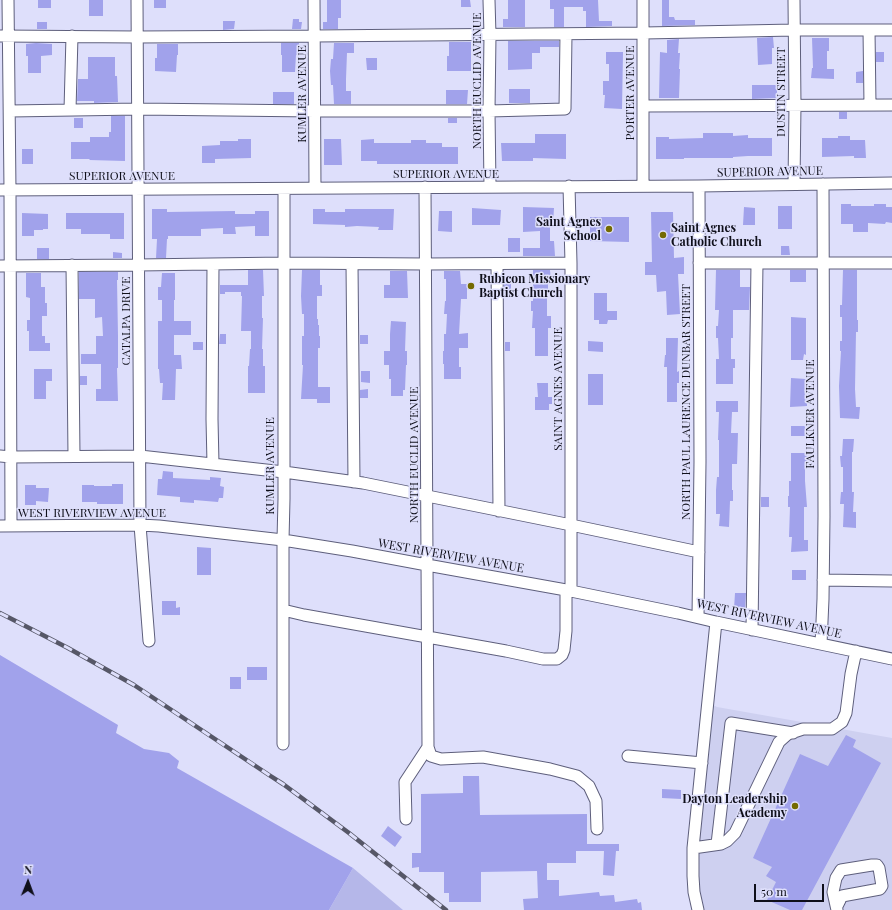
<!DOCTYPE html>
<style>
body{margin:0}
#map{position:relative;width:892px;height:910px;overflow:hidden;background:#dedffb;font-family:"Playfair Display",serif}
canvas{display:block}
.north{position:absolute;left:8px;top:862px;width:40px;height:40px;-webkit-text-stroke:3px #dedffb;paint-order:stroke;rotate:1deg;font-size:11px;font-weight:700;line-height:16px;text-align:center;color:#0f0f1a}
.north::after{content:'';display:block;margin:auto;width:14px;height:18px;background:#0f0f1a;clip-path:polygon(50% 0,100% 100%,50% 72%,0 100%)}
.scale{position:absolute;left:754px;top:884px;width:70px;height:18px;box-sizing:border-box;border:2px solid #0f0f1a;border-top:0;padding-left:5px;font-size:12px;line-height:14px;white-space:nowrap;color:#0f0f1a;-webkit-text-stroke:3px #dedffb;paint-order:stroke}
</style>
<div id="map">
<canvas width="892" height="910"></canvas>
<div class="north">N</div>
<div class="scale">50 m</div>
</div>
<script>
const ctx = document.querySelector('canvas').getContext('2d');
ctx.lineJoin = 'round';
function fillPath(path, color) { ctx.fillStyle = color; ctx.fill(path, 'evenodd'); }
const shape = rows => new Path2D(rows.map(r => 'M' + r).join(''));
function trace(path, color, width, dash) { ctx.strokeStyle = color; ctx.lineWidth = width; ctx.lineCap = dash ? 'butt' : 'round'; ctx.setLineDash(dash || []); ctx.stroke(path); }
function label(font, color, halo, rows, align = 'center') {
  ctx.font = font + ' "Playfair Display",serif'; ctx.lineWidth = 3; ctx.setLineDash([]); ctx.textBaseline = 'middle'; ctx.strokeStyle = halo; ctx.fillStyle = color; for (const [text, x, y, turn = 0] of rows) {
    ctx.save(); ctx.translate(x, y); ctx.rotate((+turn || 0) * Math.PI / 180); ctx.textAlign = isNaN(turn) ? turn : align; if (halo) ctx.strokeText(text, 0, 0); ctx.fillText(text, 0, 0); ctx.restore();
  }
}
fillPath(shape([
 [708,702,717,707,892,738,892,910,698,910,694,892]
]), '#ced0f0');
fillPath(shape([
 [353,868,403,910,329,910]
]), '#b5b7e9');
fillPath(shape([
 [38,0,51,0,51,8,38,8],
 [89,0,103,0,103,16,89,16],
 [154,0,166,0,166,8,154,8],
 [327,0,341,0,341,18,338,18,338,29,323,29,323,22,327,22],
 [461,0,470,0,471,7,461,7],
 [508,0,525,0,525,27,503,27,503,19,508,19],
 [550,0,598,0,599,21,612,21,612,26,586,27,586,11,583,11,583,7,564,7,564,27,554,27,554,9,550,9],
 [662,0,669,0,669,17,674,17,675,20,695,20,695,25,662,26],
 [293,19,299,19,299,22,302,22,301,29,292,29],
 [223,21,235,21,234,29,223,30],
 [37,22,47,22,47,29,37,29],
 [773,37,774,48,772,48,772,64,758,65,757,38],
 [812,38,829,38,829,51,827,51,827,69,834,69,834,79,811,78,812,68,813,68],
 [679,39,678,53,680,53,679,69,680,69,679,98,659,98,660,52,667,53,667,40],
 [508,41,559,41,559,47,540,47,540,53,532,53,532,69,508,70],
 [449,42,471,42,471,71,447,71,447,56,449,56],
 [36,43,52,44,52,55,41,56,41,73,28,73,28,56,26,56,26,44],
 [281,43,299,43,299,55,296,55,295,72,282,72,282,55,281,55],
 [334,43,354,43,354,53,347,53,346,79,346,91,351,91,351,104,334,104,333,85,331,85,330,71,331,59,333,59],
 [157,44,178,44,178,55,177,55,176,72,155,71,155,58,157,58],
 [606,52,623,52,622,109,604,108,605,95,603,95,603,81,609,81,609,64,606,64],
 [876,52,884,52,884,62,876,62],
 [88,57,115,57,115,76,117,76,118,102,94,103,94,101,77,101,78,79,88,79],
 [366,58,377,58,377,70,367,70],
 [863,71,863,83,856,83,856,72],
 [752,85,777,85,777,98,752,99],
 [509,89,530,89,530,103,509,103],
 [446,90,468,90,467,104,446,104],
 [273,92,294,92,294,104,273,104],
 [839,112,847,112,847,119,839,119],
 [111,116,125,116,125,161,89,160,90,159,71,159,71,142,90,142,90,137,109,137,109,132,111,132],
 [74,118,83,118,83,128,74,128],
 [448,118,457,118,457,123,448,123],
 [703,133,733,133,733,136,748,135,748,138,772,138,772,156,748,156,733,157,733,158,684,158,684,159,656,159,656,137,669,137,669,139,703,138],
 [535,134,566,134,566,159,533,158,533,161,502,161,501,143,535,143],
 [838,136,850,136,850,140,865,140,866,158,854,158,854,156,822,157,822,138,838,138],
 [238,139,251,139,251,158,215,159,215,163,202,163,202,146,220,145,220,141,238,141],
 [324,139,341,139,342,165,324,165],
 [374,139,374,143,411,143,411,140,426,140,426,143,442,143,442,147,458,147,458,164,377,164,377,161,361,161,361,140],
 [22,149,33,149,33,164,22,164],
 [841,204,851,204,851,206,874,206,874,204,886,204,886,207,892,207,892,223,886,222,885,224,868,223,868,232,853,232,853,224,841,224],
 [778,206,792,206,792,229,778,229],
 [523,207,554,208,553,223,550,223,550,241,554,241,555,256,523,256,523,248,540,248,540,231,523,232],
 [744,207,755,208,755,225,743,225],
 [472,208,501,210,500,225,472,225],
 [152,209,167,209,167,212,235,211,235,214,255,214,255,211,269,211,269,236,255,236,255,226,235,227,236,234,223,234,223,228,201,229,201,236,168,236,168,239,167,239,166,258,156,258,157,239,152,239],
 [313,209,325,209,325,212,345,212,345,209,394,209,393,230,378,230,379,227,357,226,345,227,345,225,313,224],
 [439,211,452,211,452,232,438,231],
 [651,212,673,212,674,258,684,257,684,274,678,274,680,314,667,315,666,291,657,292,656,275,645,275,645,262,652,262],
 [22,213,48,214,48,229,43,229,43,230,34,230,34,236,22,236],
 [66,213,124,213,124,239,110,239,110,234,81,234,81,229,66,229],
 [590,217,629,217,629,242,590,241],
 [508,238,520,238,520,252,508,252],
 [781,246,789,246,790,255,781,255],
 [37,248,49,248,49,259,37,259],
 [113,252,122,253,122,258,113,258],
 [248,270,263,270,264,296,262,296,262,318,263,318,262,349,263,349,263,366,265,366,265,393,248,393,248,366,249,366,250,349,251,349,251,331,241,331,242,296,241,296,241,292,225,292,225,294,220,294,220,285,248,285],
 [302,270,320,270,320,285,322,285,322,296,317,296,317,319,318,319,318,325,319,325,319,336,320,336,320,348,318,348,318,387,330,387,330,403,317,403,317,399,301,399,303,365,302,365,302,336,304,336,304,314,302,314,301,296],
 [533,270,550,270,551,282,548,282,548,297,547,297,547,316,551,316,551,328,548,328,548,356,535,356,535,328,532,328,533,311,531,311,531,301,533,301],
 [716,270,740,270,740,287,750,287,749,310,733,310,733,338,731,338,731,359,735,359,735,368,733,368,733,384,716,384,716,359,719,359,718,338,716,338,716,326,718,326,719,310,715,310],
 [790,270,806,270,806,282,790,282],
 [843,270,857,270,857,320,858,320,858,332,856,332,855,389,856,407,860,407,859,419,840,418,839,386,841,351,840,351,840,341,842,341,842,317,840,317,840,305,842,305],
 [390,271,407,271,408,298,384,298,384,285,390,285],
 [444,271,460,271,461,284,467,284,467,299,461,299,459,334,468,333,468,348,459,348,459,367,461,367,461,379,444,379,444,364,443,364,443,351,444,351,444,334,446,334,447,314,444,314,445,301,446,301,446,279,444,279],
 [79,272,118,272,118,280,117,280,118,336,118,368,117,368,118,401,96,401,96,389,101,389,101,364,81,364,81,354,96,354,96,336,103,336,102,317,95,318,95,299,79,299],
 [26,273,41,273,41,287,45,287,45,303,47,303,47,316,42,316,42,336,45,336,45,343,50,343,50,351,29,351,29,331,27,331,27,320,30,320,30,298,26,297],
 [162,273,175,273,175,300,174,300,174,321,191,321,191,335,174,335,174,355,181,355,182,369,176,369,175,400,162,400,163,383,160,383,159,369,158,369,158,321,162,321,162,300,158,300,158,287,161,287],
 [504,284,511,284,511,294,504,294],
 [594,293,607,293,607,311,617,311,617,320,608,320,607,324,599,324,599,320,594,320],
 [791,317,806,318,806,355,804,354,803,360,791,360],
 [391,321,406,322,405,351,407,351,407,365,406,365,405,390,403,390,403,396,391,396,391,379,389,379,389,365,384,365,384,351,390,351,390,334],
 [220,334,226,334,226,344,219,344],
 [360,335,368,335,368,344,360,344],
 [666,338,678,338,677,372,679,371,679,383,677,383,677,402,667,402,667,367,664,367,665,355,666,355],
 [588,341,603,342,603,352,588,351],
 [193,342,203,342,203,350,193,350],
 [505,342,510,342,510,351,505,351],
 [34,369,52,369,52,381,46,381,46,399,34,399],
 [361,371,370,371,370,383,361,382],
 [588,374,603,374,603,405,588,405],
 [80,376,87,376,87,385,80,385],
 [791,378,806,379,805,395,807,395,807,406,790,407],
 [537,383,548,383,548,397,552,397,552,404,549,404,549,410,535,410,535,397,538,397],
 [368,389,368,398,360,398,360,390],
 [716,401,738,401,738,412,732,412,731,433,738,433,737,464,732,464,732,490,733,490,733,501,730,501,729,527,719,526,720,514,716,514,716,490,717,477,719,477,719,440,718,440,719,412,716,412],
 [791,426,805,426,805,436,791,436],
 [843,439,854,439,853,452,852,452,852,492,854,492,853,512,856,512,856,528,843,527,844,504,840,504,841,492,843,492,843,467,841,467,840,456,842,456],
 [791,453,807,453,807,463,805,463,805,481,807,507,804,507,804,540,808,540,808,551,791,552,792,537,789,537,790,507,788,507,788,496,789,496,789,481,791,481],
 [163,471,173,472,173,478,210,480,210,477,221,478,220,486,224,487,223,498,219,498,218,502,194,500,194,503,180,502,180,497,157,495,158,479,162,479],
 [112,484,123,484,123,504,97,504,97,502,82,502,82,485,94,485,94,486,112,486],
 [25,485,36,485,36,488,49,488,48,502,36,501,36,505,25,505],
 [761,497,769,497,769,507,761,507],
 [197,547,211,548,211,575,197,575],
 [792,570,806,570,806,580,792,580],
 [735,593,746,593,745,609,734,609],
 [162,601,176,601,176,608,180,607,180,615,162,615],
 [0,655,118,725,116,733,144,749,169,753,179,761,177,768,353,868,329,910,0,910],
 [247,667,267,667,267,680,247,680],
 [230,677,241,677,241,689,230,689],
 [846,735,856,740,853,747,881,763,802,910,790,910,767,900,776,882,766,876,772,867,753,858,800,754,828,766],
 [463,776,479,776,480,815,587,814,587,844,619,844,619,851,616,851,614,876,603,875,604,851,576,851,576,863,547,863,547,880,559,880,559,896,599,892,600,896,614,895,615,902,637,899,638,903,641,902,642,910,524,910,523,899,538,898,537,871,481,872,481,902,449,902,449,893,444,893,444,872,419,872,419,867,412,868,412,853,421,853,421,794,463,793],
 [662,789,681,790,681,799,662,798],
 [388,826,402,837,395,847,381,836]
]), '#a1a2eb');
const minor = shape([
 [8,0,10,190,11,526],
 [137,0,140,525,149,641],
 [314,0,315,188],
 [489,0,490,35,489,111,490,187],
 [643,0,643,186],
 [869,30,870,105],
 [0,36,137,37,315,36,644,33,794,30,892,30],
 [643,106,892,105],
 [70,110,72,36],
 [10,111,138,109,315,111,489,111,565,109,566,34],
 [794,184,795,105,794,0],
 [569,186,571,263,571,591],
 [425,187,428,747,431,756,441,759,483,757,550,769,577,776,589,786,596,801,597,829],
 [0,190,699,186,892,183],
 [699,263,892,263],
 [213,264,212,419,213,464],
 [352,264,354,482],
 [497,264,499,511],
 [72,265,74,456],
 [0,266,138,265,284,263,426,264,571,263],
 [0,456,11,457,140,456,284,472,363,483,571,525,699,552],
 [0,526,140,525,159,526,283,540,352,551,427,565,566,590,678,613,716,622,892,659],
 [823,580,892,581],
 [283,610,304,615,506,651,543,659,557,659,562,655,564,650,566,631,566,590],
 [698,617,700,462,699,186],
 [752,630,757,263],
 [821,644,823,599,824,516,823,184],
 [283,744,283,540,284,499,284,189],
 [628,756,702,763],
 [406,819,405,782,428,747],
 [717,844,731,723,793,733],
 [693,848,721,844,727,841,735,833,779,742,788,734,803,729,832,729,842,722,846,713,851,674,856,651],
 [837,906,842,896,880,889,882,886,879,868,877,865,872,865,841,870,836,878,833,892,837,910],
 [698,910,694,892,693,876,693,848,716,622]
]);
trace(minor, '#5e5f7c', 13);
trace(minor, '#fff', 11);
const rail = shape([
 [0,613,68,648,134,685,269,775,283,784,349,833,446,910]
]);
trace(rail, '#565767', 4.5);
trace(rail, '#dedffb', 3, [9]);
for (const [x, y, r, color] of [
 [609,229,4,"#746a01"],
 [663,235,4,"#746a01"],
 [471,286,4,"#746a01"],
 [795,806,4,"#746a01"]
]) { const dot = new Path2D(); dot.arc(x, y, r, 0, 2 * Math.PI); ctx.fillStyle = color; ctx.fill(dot); trace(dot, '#dedffb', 1.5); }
label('12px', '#0f0f1a', '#dedffb', [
 ["NORTH EUCLID AVENUE",477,81,-90],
 ["DUSTIN STREET",781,92,-90],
 ["PORTER AVENUE",630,93,-90],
 ["KUMLER AVENUE",302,94,-90],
 ["SUPERIOR AVENUE",770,172,-1],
 ["SUPERIOR AVENUE",446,174],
 ["SUPERIOR AVENUE",122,176],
 ["CATALPA DRIVE",126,321,-90],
 ["SAINT AGNES AVENUE",558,389,-90],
 ["NORTH PAUL LAURENCE DUNBAR STREET",686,402,-90],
 ["FAULKNER AVENUE",810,414,-90],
 ["NORTH EUCLID AVENUE",414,455,-90],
 ["KUMLER AVENUE",270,466,-90],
 ["WEST RIVERVIEW AVENUE",92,513],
 ["WEST RIVERVIEW AVENUE",451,556,10],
 ["WEST RIVERVIEW AVENUE",769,619,12]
]);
label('bold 12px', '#0f0f1a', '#dedffb', [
 ["Saint Agnes",601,222],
 ["School",601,236],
 ["Saint Agnes",671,228,"left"],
 ["Catholic Church",671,242,"left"],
 ["Rubicon Missionary",479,279,"left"],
 ["Baptist Church",479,293,"left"],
 ["Dayton Leadership",787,799],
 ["Academy",787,813]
], 'right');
</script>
